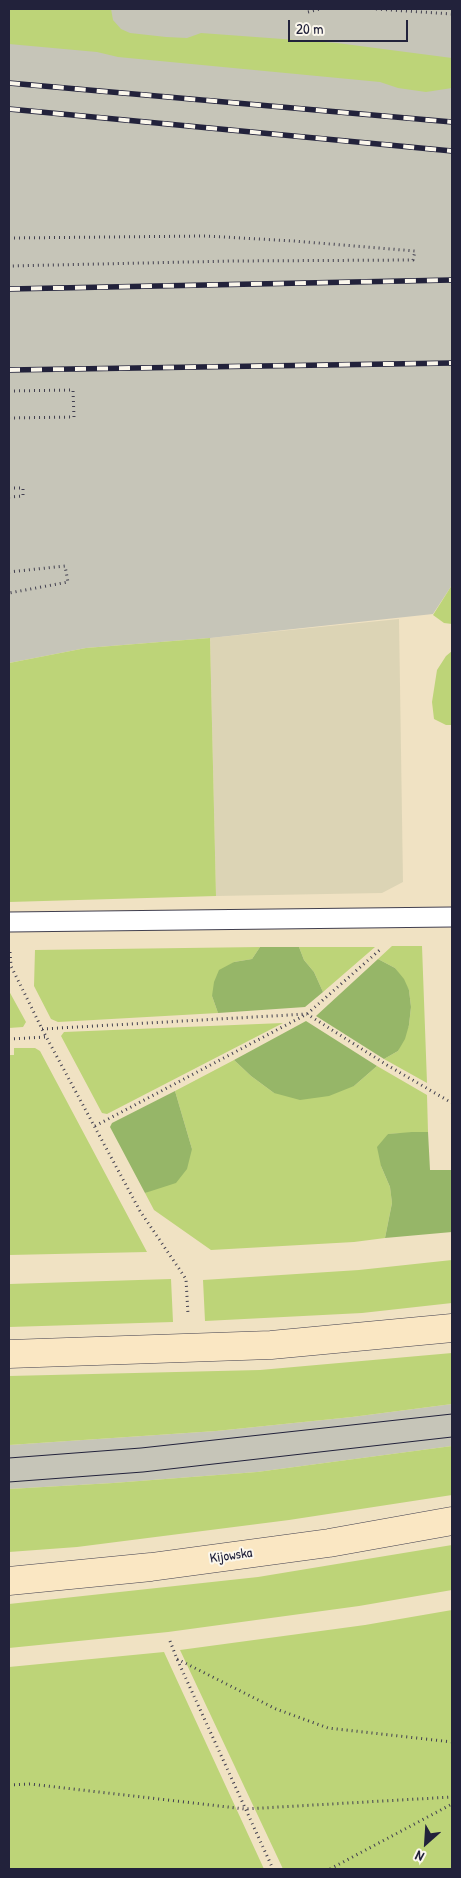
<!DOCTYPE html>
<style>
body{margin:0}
#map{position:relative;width:461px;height:1878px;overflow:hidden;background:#f0e2c3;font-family:"Patrick Hand",sans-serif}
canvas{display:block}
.frame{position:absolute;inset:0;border:10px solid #22223b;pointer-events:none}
.north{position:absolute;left:401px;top:1818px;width:50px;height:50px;-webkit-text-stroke:4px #fbf7ec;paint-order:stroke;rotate:206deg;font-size:14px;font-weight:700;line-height:20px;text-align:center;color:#22223b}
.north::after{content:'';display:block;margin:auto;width:18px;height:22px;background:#22223b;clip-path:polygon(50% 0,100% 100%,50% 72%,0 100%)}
.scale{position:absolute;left:288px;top:20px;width:120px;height:22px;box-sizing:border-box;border:2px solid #22223b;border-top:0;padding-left:6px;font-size:15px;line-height:18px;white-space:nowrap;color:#22223b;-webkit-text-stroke:4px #fbf7ec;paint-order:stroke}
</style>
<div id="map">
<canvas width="461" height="1878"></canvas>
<div class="frame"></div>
<div class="north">N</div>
<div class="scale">20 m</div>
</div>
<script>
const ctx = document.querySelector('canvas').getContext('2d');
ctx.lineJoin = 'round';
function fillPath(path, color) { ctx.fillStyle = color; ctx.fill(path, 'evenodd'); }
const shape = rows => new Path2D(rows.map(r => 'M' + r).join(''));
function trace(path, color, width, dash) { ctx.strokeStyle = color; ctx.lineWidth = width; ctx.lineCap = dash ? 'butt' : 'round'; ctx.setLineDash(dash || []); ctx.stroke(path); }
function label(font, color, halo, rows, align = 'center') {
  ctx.font = font + ' "Patrick Hand",sans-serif'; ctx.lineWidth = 4; ctx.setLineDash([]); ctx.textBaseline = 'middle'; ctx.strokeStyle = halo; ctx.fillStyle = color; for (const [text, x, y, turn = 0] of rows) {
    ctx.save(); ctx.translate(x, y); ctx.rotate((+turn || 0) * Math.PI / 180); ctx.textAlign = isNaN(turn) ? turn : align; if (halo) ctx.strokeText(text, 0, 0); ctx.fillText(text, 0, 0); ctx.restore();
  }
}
fillPath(shape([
 [399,619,403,882,382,893,216,896,210,638]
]), '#dcd4b5');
fillPath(shape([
 [9,9,452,9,452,585,433,614,210,638,86,648,9,663],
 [452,1404,452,1446,257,1472,113,1483,9,1489,9,1445,216,1431,352,1417]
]), '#c6c5b8');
fillPath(shape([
 [9,9,111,9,113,20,121,29,130,33,166,37,187,38,201,33,337,43,452,58,452,88,426,92,398,88,380,82,118,57,97,52,9,44],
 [452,585,452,624,444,623,433,615],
 [210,638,216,896,9,902,9,663,86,648],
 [452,651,452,725,446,725,434,719,432,702,437,670,446,656],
 [392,946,422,946,427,1083,384,1059,398,1051,409,1025,411,1007,409,990,395,968,378,959],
 [260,947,252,959,234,962,212,996,218,1013,58,1022,51,1019,34,986,35,950],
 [299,947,375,947,323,992,314,972,304,960],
 [9,991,26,1022,23,1027,9,1028],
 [283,1023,107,1114,102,1113,61,1036,64,1032],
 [14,1048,35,1048,40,1051,147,1252,9,1255,9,1055,14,1055],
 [234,1060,251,1076,274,1093,354,1086,377,1066,427,1095,428,1132,388,1134,381,1166,390,1187,392,1203,385,1238,354,1242,211,1250,154,1210,145,1193,156,1188,192,1149,175,1091],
 [452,1260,452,1303,362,1313,205,1321,203,1280,359,1270],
 [171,1279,173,1322,9,1327,9,1284],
 [452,1353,452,1404,352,1417,216,1431,9,1445,9,1376,260,1370],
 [452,1446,452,1495,289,1520,77,1547,9,1552,9,1489,113,1483,257,1472],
 [452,1545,452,1590,359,1606,168,1632,9,1648,9,1604,258,1577],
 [452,1610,452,1869,283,1869,180,1650,365,1625],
 [164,1652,264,1869,9,1869,9,1667]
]), '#bdd478');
fillPath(shape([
 [260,947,299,947,304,960,314,972,323,992,305,1007,218,1013,212,996,214,982,219,970,234,962,252,959],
 [378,959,395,968,404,979,409,990,411,1007,409,1025,405,1039,398,1051,384,1059,316,1016],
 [306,1021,377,1066,354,1086,329,1096,300,1100,274,1093,251,1076,234,1060],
 [175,1091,192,1149,187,1169,176,1183,145,1193,110,1127,112,1123],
 [412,1132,428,1132,430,1170,452,1170,452,1232,385,1238,392,1203,390,1187,381,1166,377,1147,388,1134]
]), '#96b668');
const lane = shape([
 [9,922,452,917]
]);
const secondary = shape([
 [9,1354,271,1345,452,1328],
 [9,1581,151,1567,329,1543,452,1521]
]);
trace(lane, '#413f4f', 21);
trace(secondary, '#413f4f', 29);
trace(shape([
 [376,9,452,14],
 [308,12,320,9],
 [9,238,206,236,294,241,415,251,413,260,233,261,9,266],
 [9,391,73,390,74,417,9,418],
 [9,488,23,488,23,496,9,497],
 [9,572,65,566,68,582,9,593],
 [10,952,11,966,42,1029,140,1211,186,1279,188,1314],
 [42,1029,307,1014,387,1065,452,1103],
 [9,1039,46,1037],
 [95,1126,307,1014,382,948],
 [170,1641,177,1659,273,1869],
 [177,1659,276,1709,328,1728,452,1742],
 [9,1785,30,1784,245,1809,452,1797],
 [330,1869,452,1804]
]), '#413f4f', 3, [1, 4]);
trace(lane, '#fff', 19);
trace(secondary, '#fae7c3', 28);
trace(shape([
 [9,1458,141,1448,452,1414],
 [9,1482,143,1472,452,1437]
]), '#22223b', 1);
const rail = shape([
 [9,83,452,122],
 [9,109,452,151],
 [9,289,452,280],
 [9,370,452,363]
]);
trace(rail, '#22223b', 5.5);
trace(rail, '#fbf7ec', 4, [11]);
label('14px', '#22223b', '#fbf7ec', [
 ["Kijowska",231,1556,-8]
]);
</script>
